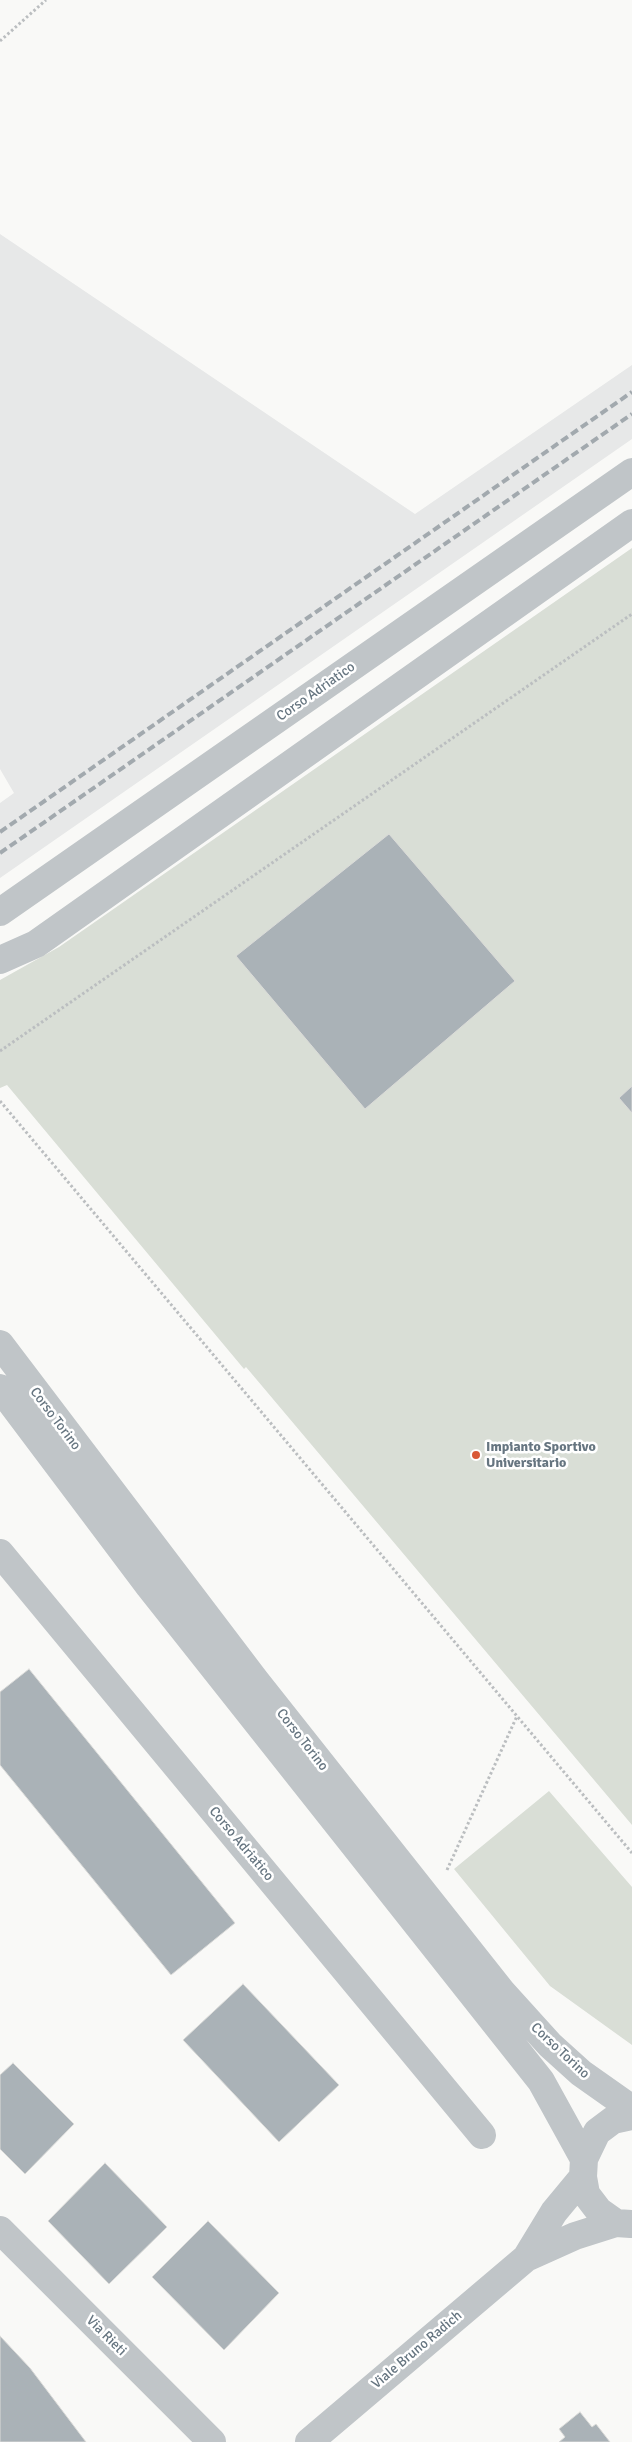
<!DOCTYPE html>
<style>
body{margin:0}
canvas{display:block;background:#f9f9f7}
</style>
<canvas width="632" height="2442"></canvas>
<script>
const ctx = document.querySelector('canvas').getContext('2d');
ctx.lineJoin = 'round';
function fillPath(path, color) { ctx.fillStyle = color; ctx.fill(path, 'evenodd'); }
const shape = rows => new Path2D(rows.map(r => 'M' + r).join(''));
function trace(path, color, width, dash) { ctx.strokeStyle = color; ctx.lineWidth = width; ctx.lineCap = dash ? 'butt' : 'round'; ctx.setLineDash(dash || []); ctx.stroke(path); }
function label(font, color, halo, rows, align = 'center') {
  ctx.font = font + ' Signika,sans-serif'; ctx.lineWidth = 5; ctx.setLineDash([]); ctx.textBaseline = 'middle'; ctx.strokeStyle = halo; ctx.fillStyle = color; for (const [text, x, y, turn = 0] of rows) {
    ctx.save(); ctx.translate(x, y); ctx.rotate((+turn || 0) * Math.PI / 180); ctx.textAlign = isNaN(turn) ? turn : align; if (halo) ctx.strokeText(text, 0, 0); ctx.fillText(text, 0, 0); ctx.restore();
  }
}
fillPath(shape([
 [0,234,415,514,632,365,632,439,0,878,0,803,14,793,0,769]
]), '#e7e8e8');
fillPath(shape([
 [632,548,632,1825,246,1367,244,1369,7,1085,0,1088,0,980,59,947],
 [549,1791,632,1887,632,2045,550,1986,454,1869]
]), '#d9ded6');
const building = shape([
 [389,834,515,981,365,1109,236,956,389,834],
 [632,1086,632,1113,619,1098,632,1086],
 [29,1669,235,1923,171,1975,0,1765,0,1692,29,1669],
 [243,1984,339,2085,279,2142,183,2040,243,1984],
 [13,2063,74,2124,25,2174,0,2149,0,2075,13,2063],
 [105,2163,167,2227,109,2284,48,2221,105,2163],
 [208,2221,279,2293,224,2350,152,2277,208,2221],
 [0,2336,30,2368,86,2442,0,2442,0,2336],
 [580,2412,592,2427,596,2424,610,2442,559,2442,565,2437,559,2429,580,2412]
]);
fillPath(building, '#aab2b7');
trace(building, '#dbdbd9', 1);
trace(shape([
 [0,41,46,0],
 [0,1051,632,614],
 [0,1101,632,1853],
 [447,1870,517,1716]
]), '#bbbec0', 3, [2.5, 2.5]);
trace(shape([
 [0,912,632,472],
 [0,960,36,944,632,523],
 [0,1344,255,1680,502,1992,550,2045,581,2073,632,2109],
 [0,1388,149,1586,541,2081,584,2159],
 [0,1553,482,2135],
 [631,2224,616,2223,599,2211,586,2194,583,2177,584,2159,597,2132,613,2120,632,2116],
 [0,2230,212,2442],
 [526,2258,554,2212,583,2177],
 [309,2442,526,2258,575,2236,616,2223]
]), '#c0c5c8', 28);
trace(shape([
 [0,832,632,392],
 [0,853,632,414]
]), '#a2a9ae', 4, [8, 4]);
for (const [x, y, r, color] of [
 [476,1455,5,"#d95937"]
]) { const dot = new Path2D(); dot.arc(x, y, r, 0, 2 * Math.PI); ctx.fillStyle = color; ctx.fill(dot); trace(dot, '#fff', 2); }
label('14px', '#667580', '#fff', [
 ["Corso Adriatico",316,692,-35],
 ["Corso Torino",55,1419,53],
 ["Corso Torino",302,1740,52],
 ["Corso Adriatico",241,1844,50],
 ["Corso Torino",560,2051,43],
 ["Via Rieti",106,2336,45],
 ["Viale Bruno Radich",417,2350,-40]
]);
label('bold 14px', '#667580', '#fff', [
 ["Impianto Sportivo",486,1447],
 ["Universitario",486,1463]
], 'left');
</script>
